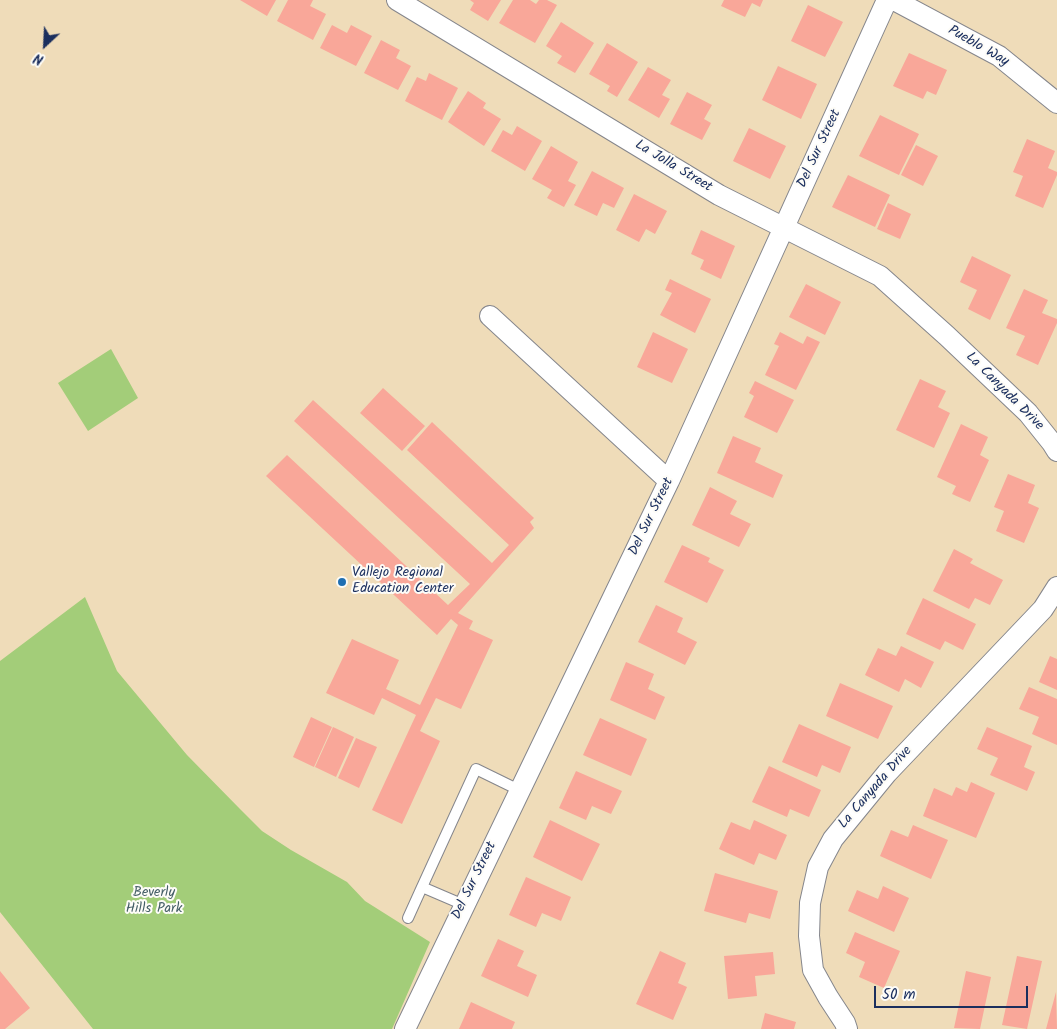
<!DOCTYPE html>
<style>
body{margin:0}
#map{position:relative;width:1057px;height:1029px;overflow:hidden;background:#efdcb9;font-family:Kalam,sans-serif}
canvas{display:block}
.north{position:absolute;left:20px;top:20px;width:50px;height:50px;-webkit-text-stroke:4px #fdfcf7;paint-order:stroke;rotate:205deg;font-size:14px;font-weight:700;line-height:20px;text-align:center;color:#1b2f5e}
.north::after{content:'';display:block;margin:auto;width:18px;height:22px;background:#1b2f5e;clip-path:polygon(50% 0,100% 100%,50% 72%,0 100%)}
.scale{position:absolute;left:874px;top:986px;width:154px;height:22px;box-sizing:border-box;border:2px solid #1b2f5e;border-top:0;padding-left:6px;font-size:15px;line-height:18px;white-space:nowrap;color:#1b2f5e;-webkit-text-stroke:4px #fdfcf7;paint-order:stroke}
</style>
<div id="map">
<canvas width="1057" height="1029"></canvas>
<div class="north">N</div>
<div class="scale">50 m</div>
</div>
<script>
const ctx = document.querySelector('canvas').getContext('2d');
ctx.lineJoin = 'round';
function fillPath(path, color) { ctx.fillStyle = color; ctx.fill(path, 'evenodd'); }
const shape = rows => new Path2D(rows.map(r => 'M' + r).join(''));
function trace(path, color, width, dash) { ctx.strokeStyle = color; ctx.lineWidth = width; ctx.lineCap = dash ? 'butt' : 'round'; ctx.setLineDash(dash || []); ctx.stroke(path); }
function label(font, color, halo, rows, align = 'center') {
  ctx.font = font + ' Kalam,sans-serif'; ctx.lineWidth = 4; ctx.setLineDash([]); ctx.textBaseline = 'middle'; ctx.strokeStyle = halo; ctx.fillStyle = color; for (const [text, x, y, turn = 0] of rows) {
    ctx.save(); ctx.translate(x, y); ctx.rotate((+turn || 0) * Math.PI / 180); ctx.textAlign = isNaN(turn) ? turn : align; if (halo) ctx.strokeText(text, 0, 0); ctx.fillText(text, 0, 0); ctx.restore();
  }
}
fillPath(shape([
 [111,349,138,398,88,431,58,383],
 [85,597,117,671,187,755,240,809,262,831,291,850,347,882,365,901,430,942,392,1029,93,1029,0,912,0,661]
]), '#a3cd79');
fillPath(shape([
 [240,0,276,0,267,16],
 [288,0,313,0,310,6,326,14,313,40,277,21],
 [470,0,501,0,488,21,470,10,474,3],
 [513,0,530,0,536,4,539,0,547,0,557,5,535,43,499,23],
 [724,0,763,0,760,7,752,3,745,17,721,6],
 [808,5,843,22,825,57,791,41],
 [561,22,594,43,575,73,557,63,562,56,546,46],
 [332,25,347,33,351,25,372,36,356,66,320,48],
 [381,40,400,50,396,58,411,66,398,90,364,73],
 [607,43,638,62,617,97,607,91,610,86,589,74],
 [909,53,947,70,936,95,927,91,923,99,893,86],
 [778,66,817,84,801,119,762,100],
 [648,67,671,80,662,95,670,99,659,118,628,100],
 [429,73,458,88,442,120,405,101,417,77,426,81],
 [468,91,486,103,483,108,501,119,484,146,448,122],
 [687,92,712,105,704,119,711,123,702,140,670,124],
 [880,115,919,134,899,175,859,156],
 [517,126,542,141,525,171,491,151,503,130,512,135],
 [749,128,786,146,770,179,733,161],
 [1027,139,1055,151,1048,168,1057,172,1057,175,1043,208,1015,196,1023,176,1013,172],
 [916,145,938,156,923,186,901,175],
 [551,146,578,162,568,181,576,185,564,207,547,198,552,190,532,179],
 [592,171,624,188,614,208,603,203,597,216,574,205],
 [848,175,890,195,875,227,832,207],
 [634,194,667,211,655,234,646,229,639,242,616,230],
 [888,203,911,214,900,239,877,229],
 [701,230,735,246,721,279,700,269,704,260,691,254],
 [972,256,1011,275,990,320,968,309,977,290,960,282],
 [670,279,711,299,695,333,660,315,672,293,665,290],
 [806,284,841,302,825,335,789,317],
 [1024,289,1048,300,1042,313,1057,319,1057,323,1038,365,1016,355,1025,336,1006,328],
 [653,332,688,349,672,383,637,367],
 [780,332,803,344,807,336,820,342,796,390,765,375,779,346,774,344],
 [920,379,946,391,938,407,950,413,934,448,896,430],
 [755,381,794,400,777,433,744,417,754,396,749,393],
 [383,388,425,426,402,451,360,413],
 [313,400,492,563,509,545,407,450,432,422,534,518,530,522,534,528,458,613,473,621,469,629,493,640,461,709,436,698,420,731,440,741,402,824,372,810,416,715,382,698,374,715,326,693,352,639,399,660,386,689,420,705,458,625,451,619,437,635,266,476,287,455,448,605,470,584,294,421],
 [961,424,988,437,980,455,989,460,970,502,952,494,956,486,937,477],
 [733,436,761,448,755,462,783,475,773,498,717,473],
 [1008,474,1035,485,1028,503,1039,508,1024,543,996,531,1004,511,994,507],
 [710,487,737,501,730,514,751,524,739,547,692,525],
 [682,545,710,558,708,562,724,570,707,603,664,582],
 [954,549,973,559,970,563,1003,580,990,605,975,598,969,609,933,591],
 [923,598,976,624,963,650,945,641,940,650,906,634],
 [656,605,683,618,677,632,697,642,685,665,638,642],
 [901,646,934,662,921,688,905,679,899,692,865,675,878,648,896,656],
 [1050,656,1057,659,1057,690,1039,682],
 [626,662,654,674,648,689,665,697,655,720,610,700],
 [840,683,893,706,878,739,826,716],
 [1029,687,1057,699,1057,745,1032,734,1039,717,1019,709],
 [311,717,332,727,314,767,293,757],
 [600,718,647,739,631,776,583,755],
 [799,724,851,747,840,773,822,765,817,777,782,762],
 [333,727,354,737,336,777,315,767],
 [987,727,1032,746,1024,767,1035,772,1027,791,990,775,998,758,977,749],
 [356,738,377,747,359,788,338,778],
 [769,766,821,790,809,817,790,809,787,817,752,802],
 [576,771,622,791,611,814,592,806,586,820,559,808],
 [971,782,995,793,976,838,923,816,934,788,952,796,956,787,967,792],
 [550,820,600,844,582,881,533,857],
 [754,820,787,835,776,860,759,853,754,865,719,849,731,822,750,830],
 [913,825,948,840,931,879,880,856,891,830,908,837],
 [715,873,778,891,770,919,749,913,746,923,704,911],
 [526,877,571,897,561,921,542,913,536,927,509,915],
 [883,886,909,898,894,932,848,911,857,890,878,899],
 [855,932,900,951,884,988,859,977,865,962,846,953],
 [498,939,524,951,517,966,537,975,528,997,481,976],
 [660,951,686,963,678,983,687,987,673,1020,636,1004],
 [773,952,775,974,755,976,757,996,728,999,724,956],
 [1017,956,1042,961,1027,1029,1002,1025],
 [0,971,30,1008,5,1029,0,1029],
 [966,971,991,977,980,1029,954,1028],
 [1056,992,1057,1029,1046,1029],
 [471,1002,515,1022,512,1029,459,1029],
 [765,1013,796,1022,794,1029,761,1029]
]), '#f9a799');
const service = shape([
 [464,905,422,887,476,769,519,790],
 [408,918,422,887]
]);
const minor = shape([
 [397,0,719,195,880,276,947,336,1028,413,1052,443,1057,451],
 [894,0,999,56,1057,103],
 [490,316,669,481],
 [405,1029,669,481,887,0],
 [847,1029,845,1023,828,997,813,970,809,936,810,903,818,867,833,839,887,773,1043,609,1057,587]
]);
trace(service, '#85868c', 12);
trace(minor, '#85868c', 22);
trace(service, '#fff', 10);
trace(minor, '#fff', 20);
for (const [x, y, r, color] of [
 [342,582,5,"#1f6fb2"]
]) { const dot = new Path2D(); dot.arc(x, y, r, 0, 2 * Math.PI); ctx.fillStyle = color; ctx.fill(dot); trace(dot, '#fdfcf7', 2); }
label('14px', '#1b2f5e', '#fdfcf7', [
 ["Pueblo Way",978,47,30],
 ["Del Sur Street",820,149,-65],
 ["La Jolla Street",673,167,31],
 ["La Canyada Drive",1004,392,45],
 ["Del Sur Street",652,517,-64],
 ["La Canyada Drive",876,788,-49],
 ["Del Sur Street",475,881,-64]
]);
label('14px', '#1b2f5e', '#fdfcf7', [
 ["Vallejo Regional",352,574],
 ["Education Center",352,590]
], 'left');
label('14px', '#445e66', '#fdfcf7', [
 ["Beverly",154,894],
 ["Hills Park",154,910]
]);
</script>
